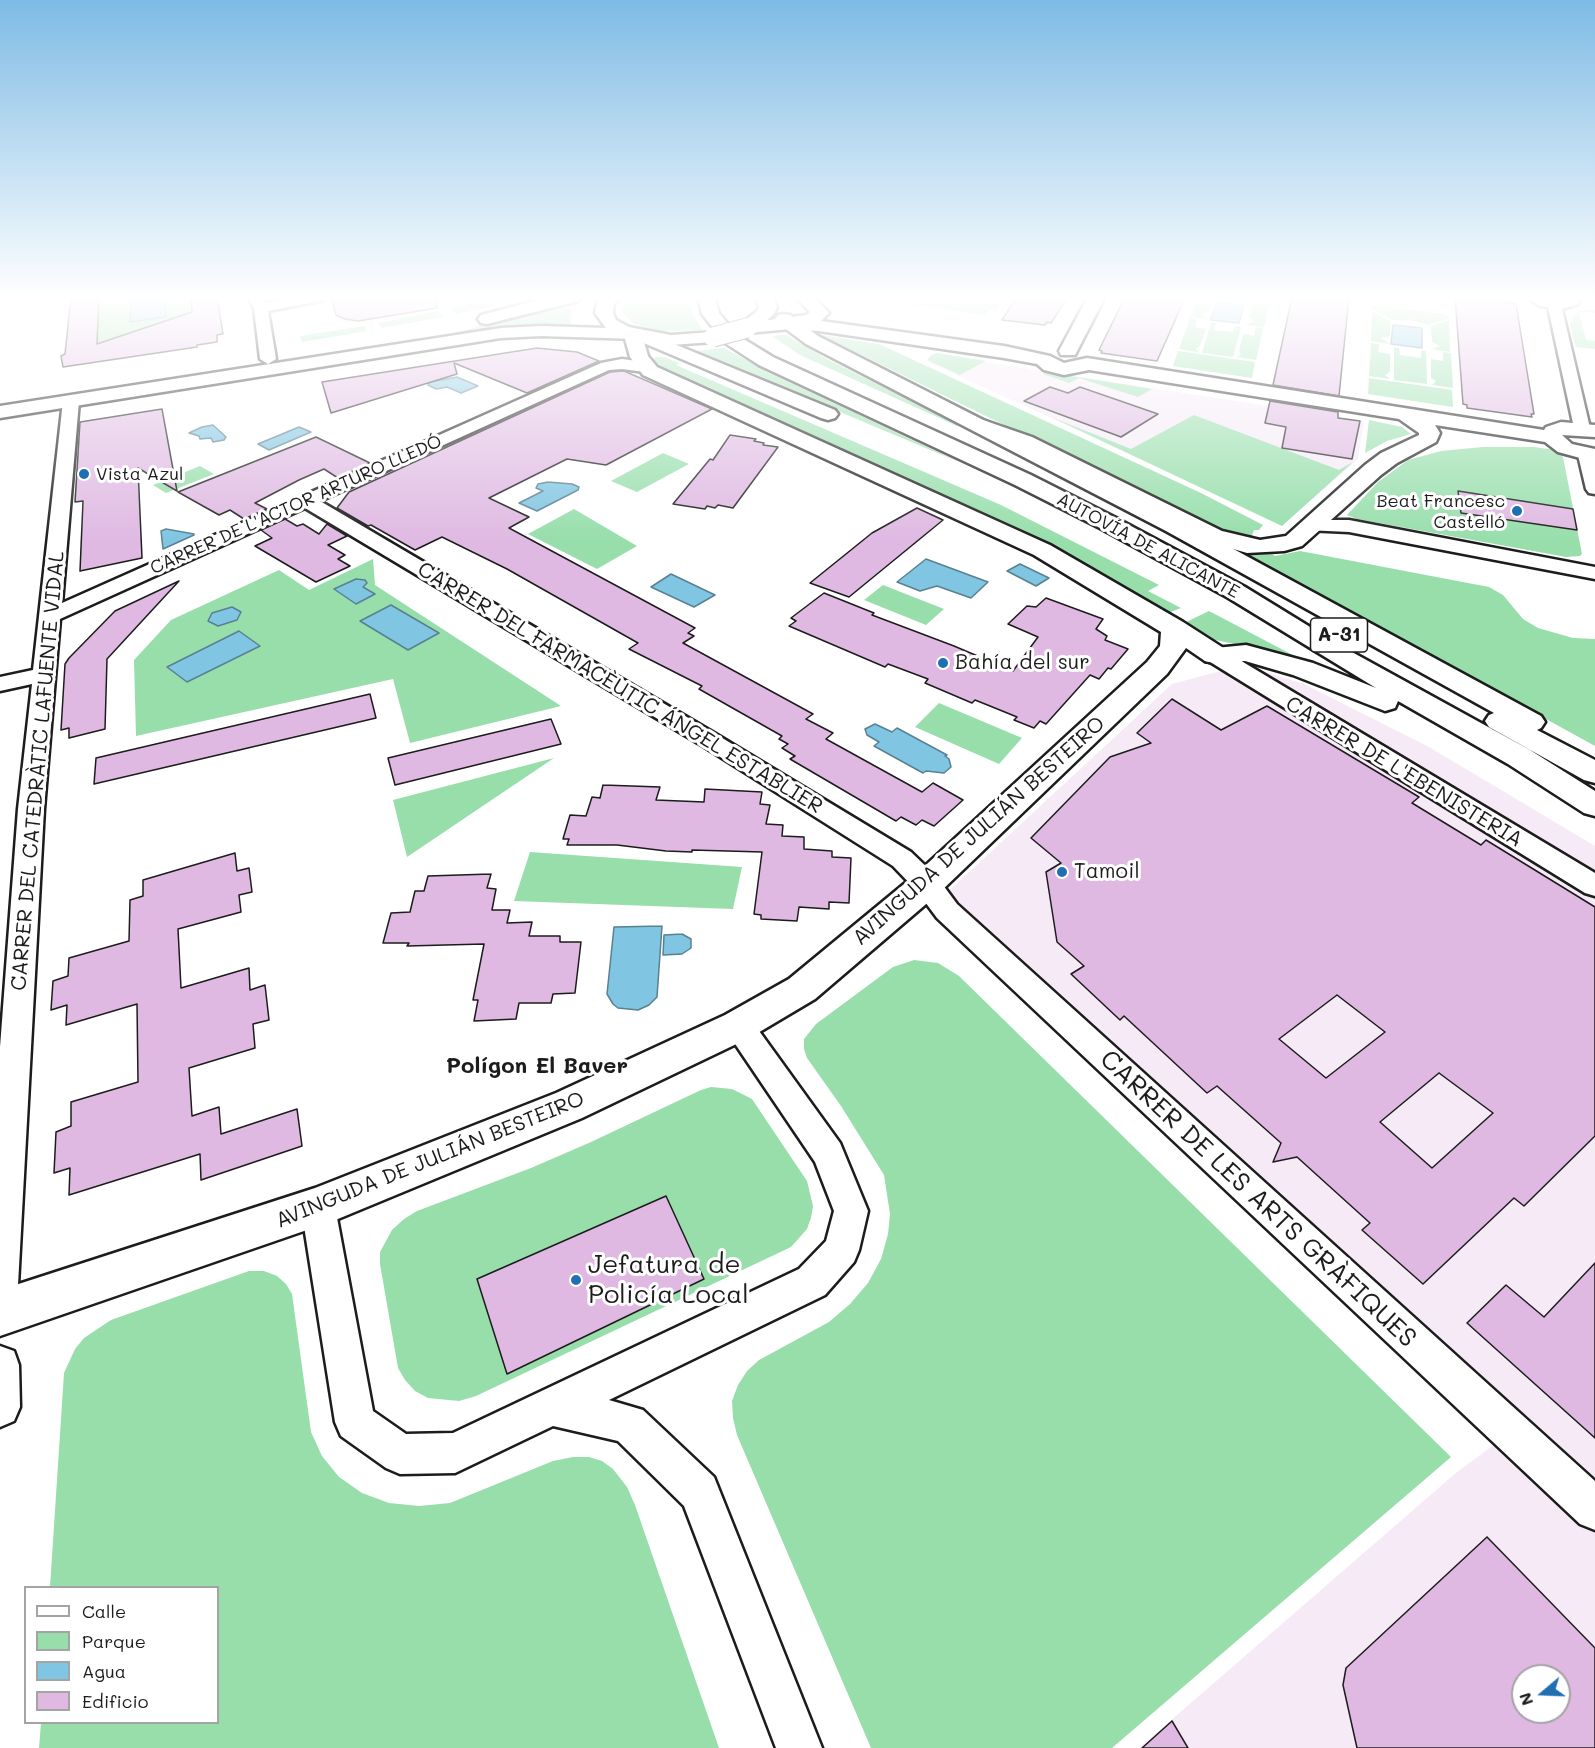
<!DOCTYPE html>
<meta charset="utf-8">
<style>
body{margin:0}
#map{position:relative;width:1595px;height:1748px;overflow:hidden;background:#fff;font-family:Mali,sans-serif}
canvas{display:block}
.legend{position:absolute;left:24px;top:1586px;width:195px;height:138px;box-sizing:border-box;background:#fff;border:2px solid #a4a4a4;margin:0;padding:8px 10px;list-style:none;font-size:18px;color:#1c1c1c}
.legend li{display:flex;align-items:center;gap:12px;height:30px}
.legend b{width:30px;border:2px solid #a4a4a4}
.north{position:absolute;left:1511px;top:1664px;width:60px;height:60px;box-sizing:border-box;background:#fff;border:2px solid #a4a4a4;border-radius:50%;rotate:251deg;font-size:16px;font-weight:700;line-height:24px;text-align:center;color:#1c1c1c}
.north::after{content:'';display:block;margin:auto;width:21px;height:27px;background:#1f6fb2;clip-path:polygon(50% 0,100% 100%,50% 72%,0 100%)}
</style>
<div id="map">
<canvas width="1595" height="1748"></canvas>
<ul class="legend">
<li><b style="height:8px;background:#fff"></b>Calle</li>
<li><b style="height:16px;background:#97deab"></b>Parque</li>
<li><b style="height:16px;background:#80c5e1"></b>Agua</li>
<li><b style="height:16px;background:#dfb9e2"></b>Edificio</li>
</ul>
<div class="north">N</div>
</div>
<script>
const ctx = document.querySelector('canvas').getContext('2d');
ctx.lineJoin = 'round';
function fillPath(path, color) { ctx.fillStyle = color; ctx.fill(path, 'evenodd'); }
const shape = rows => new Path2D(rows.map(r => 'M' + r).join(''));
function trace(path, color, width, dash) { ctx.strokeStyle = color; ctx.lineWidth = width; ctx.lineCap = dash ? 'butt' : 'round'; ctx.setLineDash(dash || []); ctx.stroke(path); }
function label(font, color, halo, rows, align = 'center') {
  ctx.font = font + ' Mali,sans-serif'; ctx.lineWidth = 6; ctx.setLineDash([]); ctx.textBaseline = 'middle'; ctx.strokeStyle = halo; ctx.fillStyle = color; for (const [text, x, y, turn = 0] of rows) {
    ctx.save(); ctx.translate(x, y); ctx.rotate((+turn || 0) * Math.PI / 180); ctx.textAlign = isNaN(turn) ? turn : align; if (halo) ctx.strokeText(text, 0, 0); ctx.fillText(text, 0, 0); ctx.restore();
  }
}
fillPath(shape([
 [939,355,1364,421,1358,459,1284,524,928,362],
 [1243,665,1304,684,1429,747,1595,846,1595,1748,1139,1748,1457,1472,1524,1423,941,898,1172,684],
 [1523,1676,1559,1676,1559,1712,1523,1712]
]), '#f5eaf6');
fillPath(shape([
 [99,297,191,297,193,315,96,352],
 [498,297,507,297,513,301,456,314,450,308],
 [631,297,689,297,689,307,702,330,661,331,634,324,622,312,623,306],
 [888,297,987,297,979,308,988,297,1006,297,996,311,989,310,985,315,885,301],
 [1197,297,1214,298,1209,312,1201,314,1208,319,1190,317],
 [1271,298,1264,327,1246,325,1255,321,1249,317,1253,303],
 [565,305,571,310,571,323,565,326,506,328,451,336,446,335],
 [1373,305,1449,315,1449,318,1429,325,1408,319,1407,321,1392,320,1372,309],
 [1595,310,1595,313,1579,312,1586,340,1595,341,1595,349,1576,347,1570,326,1572,319,1579,311],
 [437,311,444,317,382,328,378,323],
 [1372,311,1390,321,1390,336,1381,338,1390,344,1371,341],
 [1190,318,1197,319,1195,327,1206,329,1200,346,1196,349,1198,352,1179,349],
 [1449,320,1450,352,1432,349,1440,346,1432,342,1431,326],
 [1211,323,1216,323,1214,330,1233,332,1235,326,1241,327,1233,357,1202,353],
 [364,326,367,331,302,342,300,336],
 [1256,327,1263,328,1256,360,1237,357,1241,355,1239,351,1243,334,1254,336],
 [779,335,786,335,827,359,959,425,957,426,800,355,773,337],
 [821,335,879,344,1201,493,1263,525,1259,530,1254,530,1252,535,1259,542,1234,538],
 [1371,343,1379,344,1378,352,1390,354,1390,372,1385,375,1390,379,1369,376],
 [1394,347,1399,348,1400,355,1421,358,1421,351,1426,351,1427,384,1394,380],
 [724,348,779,377,959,462,695,351],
 [1178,351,1255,362,1252,378,1173,366],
 [1443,352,1451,353,1453,388,1432,385,1436,381,1431,378,1431,359,1443,361],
 [937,353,986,361,960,375,927,360,931,355],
 [656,357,664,357,679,363,676,365,1001,505,1159,585,1148,591,1181,608,1163,615,663,374,649,360],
 [1046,372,1152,389,1138,397,1079,378,1069,383,1043,374],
 [1369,378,1452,390,1453,407,1368,394],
 [1194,415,1339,470,1353,462,1282,526,1051,417,1131,449],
 [1369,420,1402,427,1411,434,1387,441,1365,453],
 [1483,447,1534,447,1555,450,1560,454,1563,457,1582,554,1580,556,1566,557,1357,519,1347,515,1378,482,1408,460,1441,451],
 [663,453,689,464,637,492,611,481],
 [200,466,214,474,166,493,153,485],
 [574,509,637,546,597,569,528,534],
 [1300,551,1489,587,1503,595,1523,619,1538,628,1573,638,1595,639,1595,746,1248,555,1250,553,1270,552,1275,556],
 [373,559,375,585,561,706,410,743,393,679,136,736,134,660,171,620,279,570,309,590],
 [883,585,944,609,926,625,864,600],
 [1209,611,1308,663,1260,649,1210,639,1180,625],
 [939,703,1022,738,999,764,915,727],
 [554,758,407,857,393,800],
 [530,852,742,867,733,909,514,901],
 [914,960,938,963,959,976,1451,1457,1112,1748,871,1748,737,1435,733,1418,732,1401,738,1385,747,1371,759,1360,829,1322,850,1304,868,1283,881,1259,888,1234,890,1214,884,1175,841,1106,807,1058,804,1049,804,1039,816,1024,893,967],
 [711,1087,732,1089,752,1099,807,1181,813,1206,811,1218,807,1229,791,1247,476,1396,459,1401,428,1398,415,1391,405,1380,398,1368,380,1264,380,1252,392,1230,404,1219,417,1211,531,1168,591,1142,701,1090],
 [249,1271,264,1271,277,1276,286,1284,292,1294,311,1432,322,1456,339,1477,362,1493,389,1503,419,1506,450,1503,553,1461,573,1457,589,1457,602,1461,613,1469,627,1487,635,1505,719,1748,39,1748,41,1723,218,1722,218,1588,50,1587,64,1373,75,1349,84,1338,111,1320]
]), '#97deab');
const water = shape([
 [135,297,165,297,166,317,130,322,131,300,135,297],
 [1217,302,1244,305,1239,323,1210,320,1217,302],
 [1393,325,1422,328,1422,348,1391,344,1393,325],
 [457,377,478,386,461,393,447,387,436,389,428,385,430,382,457,377],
 [213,425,226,437,224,440,213,442,211,438,200,439,199,436,189,433,202,427,213,425],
 [299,427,311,432,269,450,258,444,299,427],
 [548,482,572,484,579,487,578,490,537,511,519,503,543,491,536,488,538,484,548,482],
 [166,529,194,534,194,535,163,549,161,531,166,529],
 [926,559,988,582,971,598,937,586,920,591,897,582,926,559],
 [1020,564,1049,578,1036,586,1007,571,1020,564],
 [671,574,715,595,694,607,651,587,671,574],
 [356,579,365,580,367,583,363,587,375,594,356,604,334,589,356,579],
 [391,605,439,633,408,650,360,621,391,605],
 [232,607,241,612,237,620,218,626,208,621,212,613,232,607],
 [239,631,260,646,187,682,167,667,239,631],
 [875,724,892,732,897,728,947,755,945,756,949,759,951,767,944,773,926,771,923,773,874,746,879,742,867,735,865,729,875,724],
 [662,926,657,997,649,1005,638,1010,618,1008,613,1004,607,994,614,927,662,926],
 [682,934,691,939,691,948,682,954,663,955,664,935,682,934]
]);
fillPath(water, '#80c5e1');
trace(water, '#588192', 1.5);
const building = shape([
 [71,297,99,297,97,344,192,312,191,297,217,297,223,334,217,335,217,342,197,345,197,347,63,367,61,356,65,354,71,297],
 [331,297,436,297,437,308,358,321,345,319,336,315,331,297],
 [1017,297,1068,297,1051,323,1047,322,1045,325,1002,320,1017,297],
 [1125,297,1181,297,1180,301,1183,302,1177,316,1157,361,1101,353,1102,351,1099,350,1125,297],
 [1292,297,1349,297,1339,396,1273,385,1292,297],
 [1455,297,1485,297,1516,304,1534,414,1531,414,1532,417,1467,408,1467,405,1463,404,1455,297],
 [537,348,577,352,599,361,527,393,454,363,457,374,331,413,322,382,537,348],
 [624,371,712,409,606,465,567,459,489,498,529,517,509,528,695,628,688,633,694,636,683,643,813,714,806,719,833,733,826,739,922,792,933,783,963,800,934,826,922,820,916,825,901,817,896,821,790,759,795,756,782,748,788,744,779,739,782,736,699,689,702,686,629,649,638,643,507,569,442,537,415,550,371,525,368,526,337,508,349,492,610,372,624,371],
 [1050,387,1068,393,1080,387,1158,414,1121,437,1024,401,1050,387],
 [1270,401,1338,412,1338,418,1360,421,1352,459,1282,448,1286,427,1265,423,1270,401],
 [162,409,177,491,138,468,142,558,80,571,83,501,75,502,80,422,162,409],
 [730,435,756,439,754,441,764,443,763,445,778,447,733,508,718,505,715,508,707,506,705,509,673,504,710,459,713,460,730,435],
 [316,437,370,463,338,478,324,469,299,480,255,503,267,509,244,519,230,510,219,515,178,492,316,437],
 [1458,491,1573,509,1577,530,1461,513,1458,491],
 [917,508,943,520,849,597,810,583,872,533,917,508],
 [285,519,297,526,303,524,319,534,327,524,347,536,328,545,345,555,338,559,350,566,316,582,255,546,272,538,261,530,285,519],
 [179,581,107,659,105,729,69,738,69,728,61,730,65,664,69,658,115,611,179,581],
 [824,593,874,613,872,615,954,646,1013,671,1038,637,1008,624,1027,606,1036,607,1046,598,1103,619,1096,629,1107,636,1105,640,1128,649,1111,669,1108,668,1099,679,1090,675,1046,724,1040,721,1034,728,1014,720,1017,717,990,706,975,700,972,703,925,683,928,679,888,664,885,667,789,626,796,621,791,618,824,593],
 [370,694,376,718,94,784,96,758,370,694],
 [1172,699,1221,730,1267,706,1419,797,1412,803,1481,845,1486,840,1595,907,1595,1136,1524,1206,1514,1198,1423,1284,1362,1230,1370,1223,1297,1157,1273,1162,1281,1143,1217,1086,1207,1093,1124,1016,1120,1020,1071,974,1084,966,1057,942,1046,872,1061,863,1031,838,1110,757,1151,743,1137,733,1172,699],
 [1337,995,1385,1032,1326,1078,1279,1039,1337,995],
 [1439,1073,1493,1113,1432,1168,1380,1122,1439,1073],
 [551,719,561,744,395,785,388,758,551,719],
 [603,785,660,787,656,800,704,802,705,789,762,792,760,804,770,805,766,824,783,825,782,836,804,837,804,849,832,851,832,857,851,858,849,903,829,902,829,909,799,907,797,921,761,919,761,915,754,914,762,852,692,850,692,852,666,851,617,845,567,845,569,839,563,839,570,815,586,816,592,797,600,798,603,785],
 [235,853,237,871,249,868,252,892,239,895,241,912,178,929,181,988,249,968,250,990,265,985,269,1020,253,1024,255,1048,189,1068,192,1116,219,1107,221,1134,297,1109,302,1146,201,1180,200,1154,69,1195,70,1168,54,1173,56,1132,71,1126,71,1102,138,1082,137,1004,66,1025,67,1005,51,1010,53,981,68,976,69,958,129,941,130,900,143,896,143,880,235,853],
 [491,874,487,888,496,889,492,910,510,910,507,923,532,922,529,936,560,936,560,942,581,942,575,993,553,994,551,1003,519,1003,516,1019,474,1021,478,1000,473,1000,484,944,407,946,409,943,383,943,391,913,410,912,415,891,424,891,428,876,491,874],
 [666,1196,704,1279,507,1374,477,1279,666,1196],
 [1595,1263,1595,1438,1467,1323,1506,1285,1544,1317,1595,1263],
 [1487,1537,1595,1648,1595,1748,1357,1748,1343,1685,1346,1668,1487,1537],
 [1523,1676,1559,1676,1559,1712,1523,1712,1523,1676],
 [1172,1721,1188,1748,1142,1748,1172,1721]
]);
fillPath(building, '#dfb9e2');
trace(building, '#1c1c1c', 1.5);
const minor = shape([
 [248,297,262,297,265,303,297,297,327,297,320,301,268,311,276,359,268,364,260,359,254,308,248,297],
 [1526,297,1562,301,1564,300,1562,297,1577,297,1580,301,1578,304,1562,309,1590,428,1588,432,1582,433,1574,428,1548,307,1540,306,1526,297],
 [622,359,645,362,653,367,645,372,622,369,609,370,320,501,714,733,911,852,937,877,957,904,1595,1481,1595,1530,1580,1524,937,918,917,891,893,866,698,743,305,508,60,619,44,809,18,1285,13,1298,0,1303,0,1047,18,809,32,684,0,691,0,677,33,670,63,401,71,396,79,401,62,603,601,363,622,359],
 [1587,450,1595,454,1595,494,1589,493,1586,489,1578,455,1581,451,1587,450],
 [1313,520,1349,520,1595,567,1595,579,1349,532,1306,530,1303,526,1306,522,1313,520],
 [1215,648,1223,650,1595,873,1595,896,1585,893,1207,660,1204,655,1207,650,1215,648],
 [738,1013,749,1017,840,1143,868,1211,859,1250,854,1262,825,1295,609,1400,643,1410,714,1477,822,1748,776,1748,684,1506,618,1441,553,1426,455,1473,400,1474,386,1468,341,1436,335,1422,301,1207,306,1196,318,1191,330,1196,335,1207,373,1411,406,1434,453,1433,799,1269,826,1241,834,1211,815,1162,723,1026,727,1017,738,1013],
 [0,1346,14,1351,19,1365,20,1407,14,1421,0,1427,0,1346]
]);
const tertiary = shape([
 [796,297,814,297,829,313,821,321,1004,346,1050,356,1064,363,1087,358,1544,430,1546,427,1561,422,1595,425,1595,437,1562,435,1572,444,1595,449,1595,462,1558,452,1545,442,1435,425,1440,433,1436,442,1397,463,1381,475,1302,546,1284,551,1247,553,1206,541,1018,445,976,430,973,426,976,422,983,420,1032,437,1222,531,1260,540,1286,536,1365,465,1381,453,1419,435,1419,433,1399,419,1089,370,1064,375,1044,370,1037,364,1004,358,819,331,791,329,747,333,741,332,738,328,741,324,747,323,806,315,810,312,796,297],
 [1088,297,1105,297,1075,355,1061,355,1059,351,1088,297],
 [633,330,639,331,642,335,648,356,657,367,1050,545,1183,622,1225,649,1228,655,1225,661,1215,663,1205,661,1186,648,1167,674,939,893,815,999,751,1037,582,1118,333,1221,0,1336,0,1290,315,1188,556,1093,725,1015,789,979,915,875,1147,662,1160,646,1161,632,1034,555,643,375,630,357,624,335,627,331,633,330]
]);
const primary = shape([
 [551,297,580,297,578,301,487,324,481,323,478,319,481,315,551,297],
 [602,297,620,297,614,304,613,313,616,320,629,327,671,335,713,332,719,333,722,337,719,341,713,342,671,345,638,339,541,336,501,338,0,418,0,406,501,328,541,326,606,328,595,313,597,303,602,297],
 [756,297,773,297,777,307,774,314,753,332,741,332,738,328,741,324,757,311,759,307,756,297]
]);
const motorway = shape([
 [698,297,714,297,719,313,737,335,773,357,1031,475,1116,518,1245,587,1341,646,1530,750,1595,791,1595,816,1584,813,1508,764,1398,701,1395,708,1385,711,1293,675,1245,661,1215,663,1205,661,1202,655,1205,649,1246,645,1313,663,1376,688,1227,597,1100,528,1015,485,759,365,725,343,702,314,698,297],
 [784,314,790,315,818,336,1182,521,1541,716,1545,722,1541,728,1537,730,1595,760,1595,783,1584,780,1489,727,1485,721,1489,715,1494,713,1166,531,806,344,778,323,775,319,778,315,784,314],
 [645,332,835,410,838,414,835,418,828,420,821,418,639,341,636,337,639,333,645,332]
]);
trace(minor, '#1c1c1c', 5);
trace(tertiary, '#1c1c1c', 5);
trace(primary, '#1c1c1c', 5);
trace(motorway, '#1c1c1c', 5);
fillPath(minor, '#fff');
fillPath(tertiary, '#fff');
fillPath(primary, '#fff');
fillPath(motorway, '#fff');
const primaryBridge = shape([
 [713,337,747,328]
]);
trace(primaryBridge, '#1c1c1c', 21, []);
trace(primaryBridge, '#fff', 19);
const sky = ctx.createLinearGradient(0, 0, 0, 542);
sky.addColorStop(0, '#7ebbe5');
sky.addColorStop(0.55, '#fff');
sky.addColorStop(1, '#ffffff00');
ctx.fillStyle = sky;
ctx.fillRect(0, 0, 1595, 542);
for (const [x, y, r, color] of [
 [84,474,6,"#1f6fb2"],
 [1517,511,6,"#1f6fb2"],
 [943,663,6,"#1f6fb2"],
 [1062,872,6,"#1f6fb2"],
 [576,1280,6,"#1f6fb2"]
]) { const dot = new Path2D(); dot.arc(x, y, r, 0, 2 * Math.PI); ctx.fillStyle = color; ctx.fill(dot); trace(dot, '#fff', 2); }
label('18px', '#1c1c1c', '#fff', [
 ["Vista Azul",96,474],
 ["Beat Francesc",1505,501,"right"],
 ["Castelló",1505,522,"right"]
], 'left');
label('18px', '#1c1c1c', '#fff', [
 ["CARRER DE L'ACTOR ARTURO LLEDÓ",296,505,-24],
 ["AUTOVÍA DE ALICANTE",1148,546,28]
]);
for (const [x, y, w] of [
 [1339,635,57]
]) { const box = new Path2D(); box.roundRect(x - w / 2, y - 17, w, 34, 4.5); ctx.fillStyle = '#fff'; ctx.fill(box); trace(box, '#1c1c1c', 1.5); }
label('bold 20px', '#1c1c1c', null, [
 ["A-31",1339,635]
]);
label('21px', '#1c1c1c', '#fff', [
 ["Bahía del sur",955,663],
 ["Tamoil",1074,872]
], 'left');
label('21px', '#1c1c1c', '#fff', [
 ["CARRER DEL FARMACÈUTIC ÁNGEL ESTABLIER",620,688,31],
 ["CARRER DEL CATEDRÀTIC LAFUENTE VIDAL",38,771,-85],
 ["CARRER DE L'EBENISTERIA",1404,772,31],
 ["AVINGUDA DE JULIÁN BESTEIRO",979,831,-42],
 ["AVINGUDA DE JULIÁN BESTEIRO",430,1160,-22]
]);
label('bold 22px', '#1c1c1c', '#fff', [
 ["Polígon El Baver",537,1066]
]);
label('26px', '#1c1c1c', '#fff', [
 ["CARRER DE LES ARTS GRÀFIQUES",1258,1199,43]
]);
label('26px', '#1c1c1c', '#fff', [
 ["Jefatura de",588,1265],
 ["Policía Local",588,1295]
], 'left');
</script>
